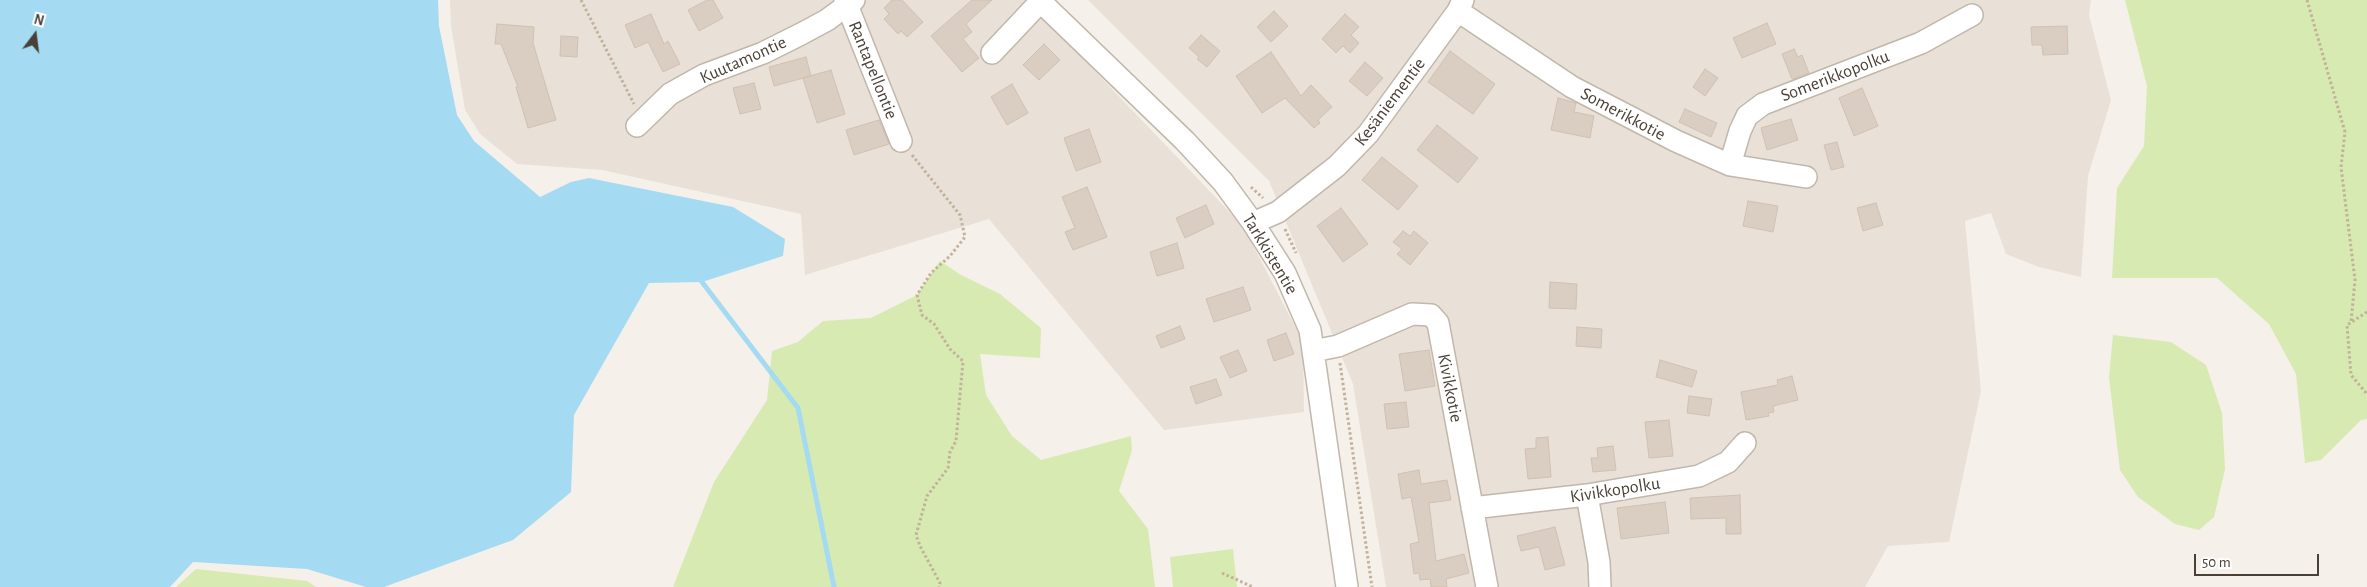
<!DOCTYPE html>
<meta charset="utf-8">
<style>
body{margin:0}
#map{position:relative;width:2367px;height:587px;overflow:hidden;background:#f5f0e9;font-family:"Alegreya Sans",sans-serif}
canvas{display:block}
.north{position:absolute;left:10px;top:10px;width:50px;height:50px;-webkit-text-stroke:4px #fff;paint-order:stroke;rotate:15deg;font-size:14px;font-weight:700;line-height:20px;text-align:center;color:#494037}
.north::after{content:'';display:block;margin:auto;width:18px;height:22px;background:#494037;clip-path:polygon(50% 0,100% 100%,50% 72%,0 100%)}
.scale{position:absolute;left:2194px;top:554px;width:125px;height:22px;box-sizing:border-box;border:2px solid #494037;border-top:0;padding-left:6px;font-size:15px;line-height:18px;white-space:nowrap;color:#494037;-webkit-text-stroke:4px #fff;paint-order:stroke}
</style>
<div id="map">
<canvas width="2367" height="587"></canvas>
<div class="north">N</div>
<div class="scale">50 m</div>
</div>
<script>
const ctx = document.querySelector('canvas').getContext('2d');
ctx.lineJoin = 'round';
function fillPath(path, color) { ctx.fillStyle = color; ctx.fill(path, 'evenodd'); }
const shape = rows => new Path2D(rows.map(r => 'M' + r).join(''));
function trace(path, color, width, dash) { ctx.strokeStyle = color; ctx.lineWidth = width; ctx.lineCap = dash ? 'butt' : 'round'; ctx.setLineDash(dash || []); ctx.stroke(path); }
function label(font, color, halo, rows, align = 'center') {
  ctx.font = font + ' "Alegreya Sans",sans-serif'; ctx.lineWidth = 4; ctx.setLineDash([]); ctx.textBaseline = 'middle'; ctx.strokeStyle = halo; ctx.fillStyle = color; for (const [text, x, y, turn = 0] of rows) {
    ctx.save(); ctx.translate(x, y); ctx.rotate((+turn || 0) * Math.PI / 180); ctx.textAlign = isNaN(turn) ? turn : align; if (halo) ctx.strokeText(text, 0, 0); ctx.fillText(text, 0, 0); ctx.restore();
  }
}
fillPath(shape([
 [450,0,1027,0,1243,226,1303,342,1304,412,1164,430,989,219,805,275,801,214,602,170,517,164,480,134,465,110,451,26],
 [1088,0,2091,0,2089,15,2111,100,2088,176,2081,277,2039,267,2006,254,1991,213,1965,221,1981,391,1949,542,1888,546,1865,587,1386,587,1353,384,1269,181]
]), '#e9e1d7');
fillPath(shape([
 [2125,0,2367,0,2367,419,2361,420,2321,460,2305,463,2296,374,2269,324,2217,278,2112,278,2117,188,2144,146,2147,86],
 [940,261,961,275,1000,294,1041,328,1040,358,980,354,986,395,1012,436,1041,460,1131,436,1132,450,1119,491,1148,529,1155,587,673,587,714,482,767,400,772,351,798,342,823,321,871,318,917,295],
 [2113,335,2171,342,2206,365,2222,413,2225,469,2214,517,2199,530,2175,524,2138,497,2120,470,2109,377],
 [1233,549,1237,587,1173,587,1170,557],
 [196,569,307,581,316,587,176,587]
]), '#d7eab1');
fillPath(shape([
 [0,0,438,0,439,26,457,115,474,141,540,197,571,182,589,178,733,207,785,239,783,256,702,282,649,283,574,415,571,492,513,540,384,587,366,587,307,569,193,562,170,587,0,587]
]), '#a5dbf2');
trace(shape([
 [702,282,798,408,834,587]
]), '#a5dbf2', 5);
const building = shape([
 [707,0,713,0,723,18,699,31,688,10,707,0],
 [892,0,902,0,923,22,907,37,901,31,898,34,884,19,889,14,884,8,892,0],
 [972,0,992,0,966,24,972,32,963,39,979,58,962,72,931,36,972,0],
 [1274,11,1288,26,1271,42,1257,27,1274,11],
 [651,14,664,44,668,41,680,64,663,72,648,42,635,48,625,25,651,14],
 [1345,14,1359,27,1351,35,1359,43,1350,53,1343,46,1336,53,1322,39,1345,14],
 [1767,23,1776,44,1742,58,1733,38,1767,23],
 [497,24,534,27,533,43,556,120,528,128,516,87,518,87,501,44,495,44,497,24],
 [2067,26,2068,54,2043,55,2042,45,2032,45,2031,27,2067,26],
 [1201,35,1220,51,1207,67,1197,59,1199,57,1189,48,1201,35],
 [561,36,578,37,577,57,560,56,561,36],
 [1044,44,1060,60,1039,80,1023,65,1044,44],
 [1794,49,1798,57,1802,55,1809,73,1792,79,1782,54,1794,49],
 [1450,51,1495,84,1473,114,1428,82,1450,51],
 [1271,52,1301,96,1311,85,1332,107,1318,120,1320,123,1314,128,1285,98,1262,113,1236,76,1271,52],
 [806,57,811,76,774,86,769,67,806,57],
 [1365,62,1383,78,1367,96,1349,81,1365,62],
 [1705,69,1718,78,1705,96,1693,87,1705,69],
 [831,70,845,114,817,123,803,78,831,70],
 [754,83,761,109,740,114,733,88,754,83],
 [1012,84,1028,113,1007,125,991,97,1012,84],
 [1862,88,1878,126,1854,136,1839,98,1862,88],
 [1558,98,1576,103,1574,112,1594,116,1590,138,1551,130,1558,98],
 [1685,109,1717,123,1711,137,1679,122,1685,109],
 [1791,119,1798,140,1767,150,1761,128,1791,119],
 [879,120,889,144,854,155,846,130,879,120],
 [1437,125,1478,158,1458,183,1417,150,1437,125],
 [1089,129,1101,162,1076,171,1064,138,1089,129],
 [1837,142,1844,167,1831,170,1824,145,1837,142],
 [1382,157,1418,186,1398,210,1362,180,1382,157],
 [1087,187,1107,237,1073,250,1065,232,1075,228,1062,197,1087,187],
 [1748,201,1778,206,1773,232,1743,226,1748,201],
 [1876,203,1883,225,1863,231,1857,208,1876,203],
 [1206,205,1214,224,1185,238,1176,218,1206,205],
 [1341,208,1368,244,1343,262,1317,226,1341,208],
 [1403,231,1410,236,1414,231,1428,243,1410,265,1397,254,1402,249,1393,242,1403,231],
 [1177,243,1184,268,1157,276,1150,252,1177,243],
 [1550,282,1577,284,1576,309,1549,308,1550,282],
 [1243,287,1251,310,1214,322,1206,299,1243,287],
 [1180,326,1185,339,1161,348,1156,336,1180,326],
 [1577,327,1602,329,1601,348,1576,346,1577,327],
 [1286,333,1294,354,1274,361,1267,340,1286,333],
 [1238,350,1247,371,1230,378,1220,357,1238,350],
 [1429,350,1435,386,1405,391,1399,354,1429,350],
 [1660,360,1697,371,1692,387,1656,377,1660,360],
 [1792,376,1798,400,1773,406,1774,412,1768,413,1769,416,1746,420,1741,392,1778,385,1777,380,1792,376],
 [1216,379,1222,395,1196,404,1190,387,1216,379],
 [1689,396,1712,399,1709,416,1687,413,1689,396],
 [1406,402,1409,427,1387,429,1384,404,1406,402],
 [1669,420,1673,456,1649,458,1645,422,1669,420],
 [1548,437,1551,477,1528,479,1525,449,1536,448,1536,438,1548,437],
 [1613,446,1616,470,1593,472,1591,458,1598,458,1597,448,1613,446],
 [1419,470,1421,484,1447,480,1451,500,1429,503,1436,561,1464,554,1469,573,1446,579,1447,587,1431,587,1430,579,1420,580,1419,573,1414,574,1410,544,1419,542,1411,497,1402,499,1398,474,1419,470],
 [1740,495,1741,534,1726,534,1726,518,1691,519,1690,498,1740,495],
 [1665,502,1669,533,1621,539,1617,508,1665,502],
 [1555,527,1565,565,1545,570,1539,547,1521,551,1517,536,1555,527]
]);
fillPath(building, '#dacdc1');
trace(building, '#d2c1b1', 1);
const minor = shape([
 [845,0,901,141],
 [1039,0,1185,141,1223,182,1253,223,1285,273,1310,330,1347,587],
 [1458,11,1572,87,1676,141,1730,165,1806,177],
 [992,53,1040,2],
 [637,126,670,94,704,75,763,53,801,34,827,20,854,0],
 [1730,165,1740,131,1747,116,1763,104,1921,43,1972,15],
 [1253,223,1278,212,1337,166,1368,134,1458,11,1463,0],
 [1313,351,1338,346,1412,314,1431,315,1438,323,1487,587],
 [1587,495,1599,562,1600,587],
 [1472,508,1587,495,1699,476,1728,462,1745,443]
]);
trace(minor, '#c1b7ab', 24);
trace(shape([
 [581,0,634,104],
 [2307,0,2345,132,2341,167,2355,280,2351,322],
 [912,155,960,215,965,237,950,256,931,273,917,295,922,315,934,324,950,349,963,361,956,441,950,452,948,468,927,496,916,535,920,546,940,583,939,587],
 [1251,187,1263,198],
 [1285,229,1296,253],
 [2367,312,2347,325,2351,375,2367,394],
 [1340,363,1372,587],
 [1222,573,1253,587]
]), '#c3b19c', 3, [2.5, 2.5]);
trace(minor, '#fff', 21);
label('18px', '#494037', '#fff', [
 ["Kuutamontie",743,60,-24],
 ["Rantapellontie",873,70,68],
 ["Somerikkopolku",1835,76,-21],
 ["Kesäniementie",1390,102,-53],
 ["Somerikkotie",1623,114,28],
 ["Tarkkistentie",1270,254,59],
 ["Kivikkotie",1450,388,79],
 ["Kivikkopolku",1615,490,-9]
]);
</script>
